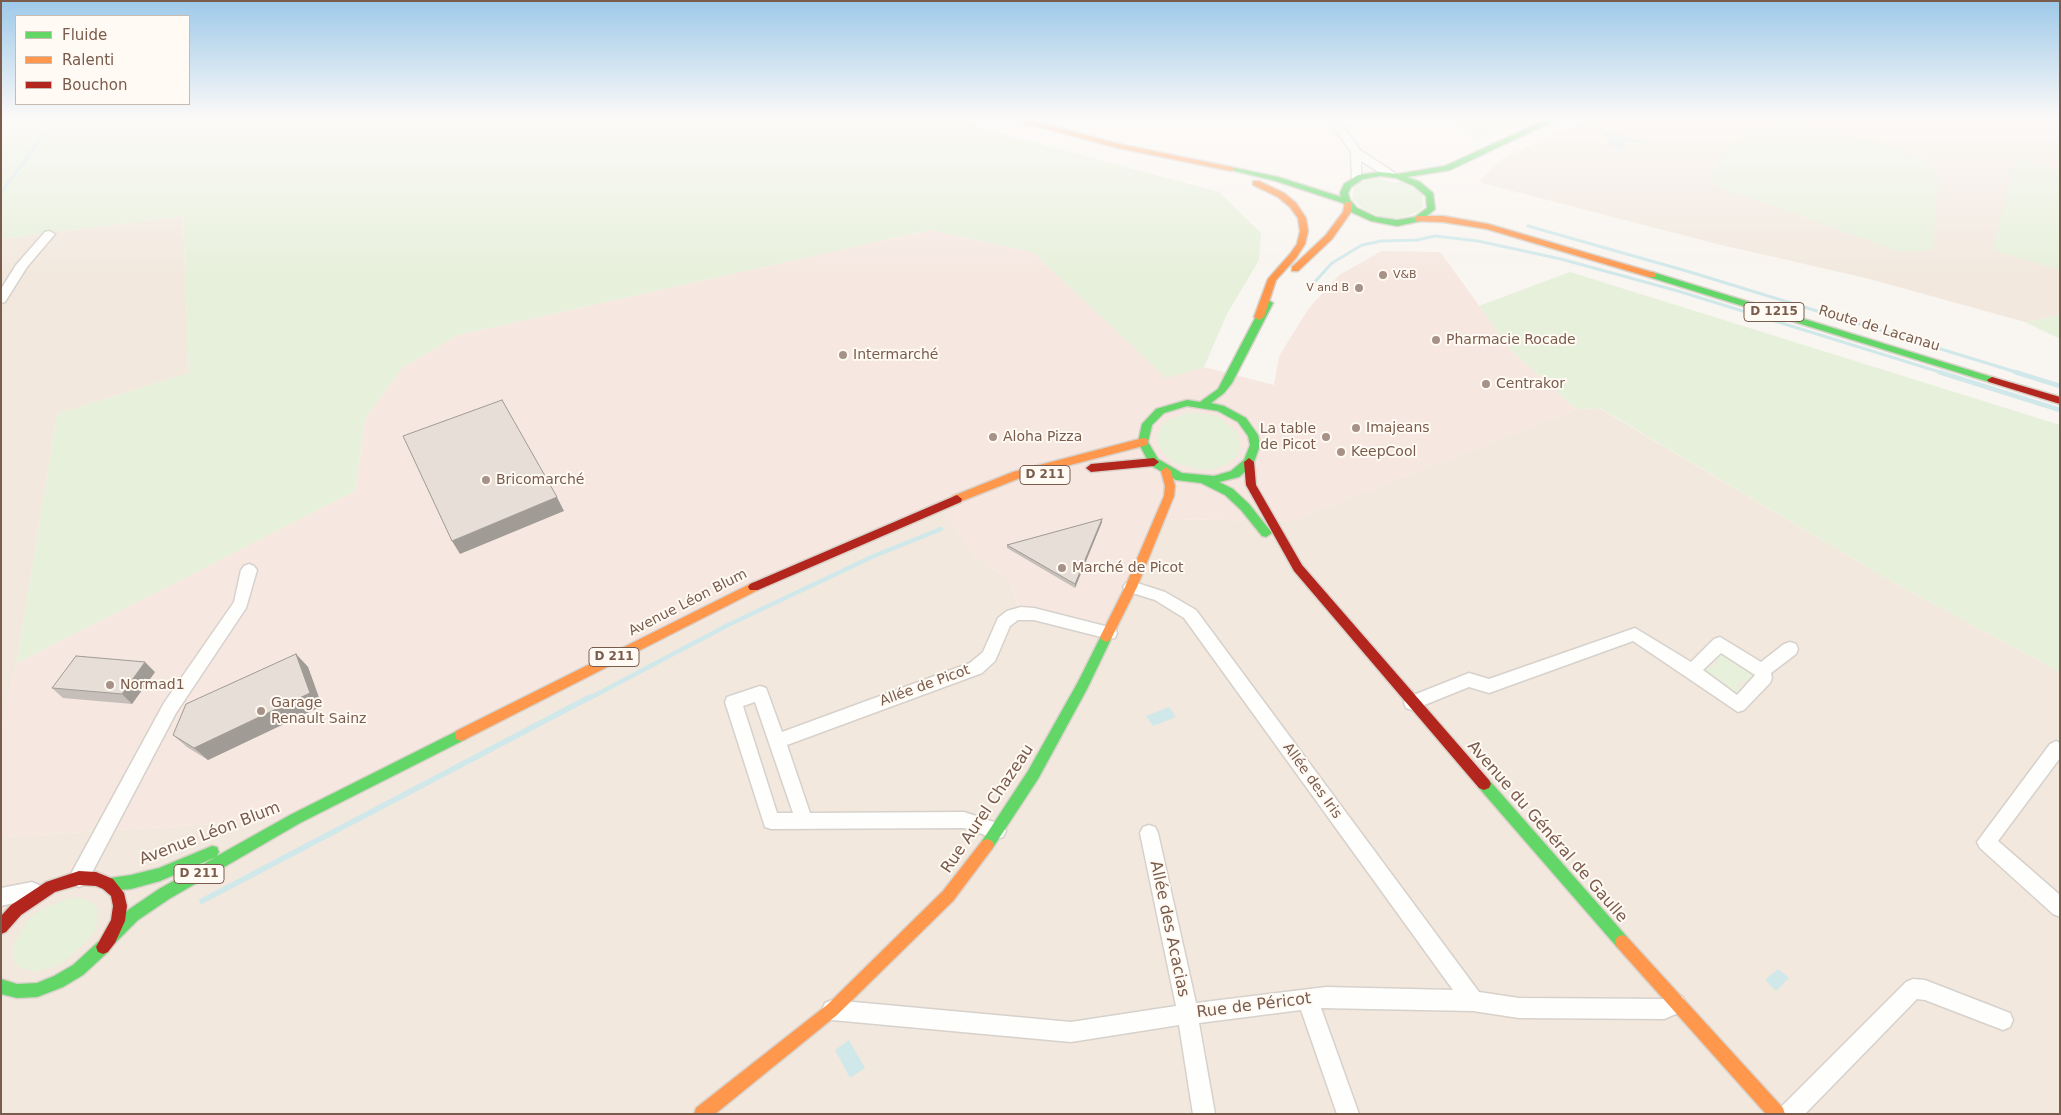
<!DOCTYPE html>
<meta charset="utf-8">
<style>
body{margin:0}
#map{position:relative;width:2061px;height:1115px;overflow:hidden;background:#f9f5f0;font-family:"DejaVu Sans",sans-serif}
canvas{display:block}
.frame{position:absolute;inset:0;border:2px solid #7a5c4d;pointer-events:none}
.legend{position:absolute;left:15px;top:15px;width:175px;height:90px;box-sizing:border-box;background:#fffaf3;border:1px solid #cabbb1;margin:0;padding:6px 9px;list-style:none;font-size:15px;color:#7a5c4d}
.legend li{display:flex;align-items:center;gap:10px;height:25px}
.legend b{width:25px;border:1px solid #cabbb1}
</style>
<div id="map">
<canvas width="2061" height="1115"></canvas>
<div class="frame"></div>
<ul class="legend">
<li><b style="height:6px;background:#63d668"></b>Fluide</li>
<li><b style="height:6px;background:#ff974d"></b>Ralenti</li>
<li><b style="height:6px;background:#b3261e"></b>Bouchon</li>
</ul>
</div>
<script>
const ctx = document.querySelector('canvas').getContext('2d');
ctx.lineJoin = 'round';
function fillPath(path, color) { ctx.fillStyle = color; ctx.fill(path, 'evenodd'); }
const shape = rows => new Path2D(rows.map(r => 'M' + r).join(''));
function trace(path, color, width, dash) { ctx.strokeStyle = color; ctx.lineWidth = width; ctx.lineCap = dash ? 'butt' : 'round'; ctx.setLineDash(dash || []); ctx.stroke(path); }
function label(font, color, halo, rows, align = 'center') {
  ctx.font = font + ' "DejaVu Sans",sans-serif'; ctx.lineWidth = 4; ctx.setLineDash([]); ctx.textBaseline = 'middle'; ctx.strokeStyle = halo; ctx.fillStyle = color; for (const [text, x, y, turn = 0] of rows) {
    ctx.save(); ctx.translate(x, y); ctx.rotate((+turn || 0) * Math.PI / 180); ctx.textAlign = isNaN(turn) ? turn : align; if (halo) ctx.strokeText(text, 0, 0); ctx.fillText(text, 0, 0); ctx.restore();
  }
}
fillPath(shape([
 [1589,119,2060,119,2060,315,2025,322,1866,278,1717,244,1478,182,1504,157],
 [183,216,189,373,57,414,17,663,1,728,1,239],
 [1599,408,1891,581,2060,672,2060,1114,1,1114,1,837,295,819,939,506,976,557,1008,578,1021,613,1163,519,1291,521,1576,409]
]), '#f2e8de');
fillPath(shape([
 [929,230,1033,252,1166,377,1204,367,1274,385,1279,356,1309,308,1339,275,1382,251,1440,252,1513,352,1576,409,1291,521,1163,519,1109,633,1021,613,1008,578,976,557,939,506,295,819,1,837,1,728,17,663,355,491,365,419,402,368,458,335]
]), '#f6e8e1');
fillPath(shape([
 [1,119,960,119,977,127,1219,192,1261,233,1259,260,1227,314,1204,367,1166,378,1033,252,929,230,458,335,402,368,365,419,355,491,17,663,57,414,189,373,183,216,1,239],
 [1457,119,1526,119,1477,140],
 [1784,127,1833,131,1880,142,1931,163,1938,172,1933,250,1900,252,1708,182,1724,152,1748,134],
 [2016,159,2060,170,2060,270,1993,250],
 [1378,178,1395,183,1402,181,1422,194,1423,207,1418,212,1399,218,1387,218,1364,210,1352,198,1354,186,1361,181],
 [1570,272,2060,425,2060,672,1891,581,1600,408,1576,409,1513,352,1479,306],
 [2060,315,2060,339,2025,322],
 [1190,412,1217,416,1236,431,1240,440,1240,449,1235,458,1226,465,1214,469,1201,470,1174,463,1165,455,1159,446,1157,437,1160,428,1167,420],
 [1717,655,1733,658,1731,660,1743,668,1745,666,1749,670,1752,679,1748,683,1743,680,1737,686,1742,689,1738,694,1732,694,1709,682,1702,669,1706,666,1711,668,1717,662,1713,659],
 [69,898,82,898,91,902,97,909,98,919,95,930,87,941,64,962,50,968,37,971,26,970,17,965,13,957,13,946,27,921,40,910]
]), '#e7f0db');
fillPath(shape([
 [1604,131,1645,142,1652,145,1626,141,1624,146,1626,151,1624,151,1610,146,1609,139,1602,133],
 [1169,707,1176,717,1153,726,1146,716],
 [1778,969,1789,978,1776,991,1765,980],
 [849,1040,865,1068,850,1078,835,1050]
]), '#d0e8ea');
trace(shape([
 [1,193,55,119],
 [1528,226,1690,272,2019,373],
 [1311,286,1332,263,1362,245,1381,241,1417,240,1435,236,1478,241,1561,259,1678,291,1943,373]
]), '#d0e8ea', 3);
trace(shape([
 [1939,372,2060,410],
 [2015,372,2060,386],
 [588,699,728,625,874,556,941,529]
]), '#d0e8ea', 4.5);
trace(shape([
 [202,901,590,697]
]), '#d0e8ea', 5.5);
const street = shape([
 [1328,119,1338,119,1360,150,1395,173,1395,177,1387,177,1361,161,1361,179,1360,181,1352,181,1351,152,1328,119],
 [49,231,55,234,27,267,5,302,1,303,1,289,16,265,45,232,49,231],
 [249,564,254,566,257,570,246,608,176,713,86,884,79,887,72,884,70,878,72,872,164,703,234,602,241,570,244,566,249,564],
 [1131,581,1165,592,1196,610,1479,992,1519,998,1664,999,1676,994,1683,997,1686,1004,1683,1011,1664,1019,1519,1018,1473,1011,1321,1008,1359,1114,1337,1114,1301,1010,1199,1023,1215,1114,1193,1114,1179,1025,1071,1042,832,1020,825,1017,822,1010,825,1003,832,1000,1071,1022,1176,1006,1140,833,1143,827,1149,825,1155,827,1158,833,1196,1003,1326,987,1453,990,1184,618,1155,600,1126,591,1123,587,1126,583,1131,581],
 [1021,607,1034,608,1109,627,1115,628,1117,633,1115,638,1109,639,1034,620,1018,620,1010,626,995,661,982,673,787,745,810,813,964,812,1003,825,1006,831,1003,837,997,839,964,828,771,829,765,827,725,702,727,697,760,686,766,688,782,732,970,663,983,652,998,618,1007,611,1021,607],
 [755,702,793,813,777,813,743,706,755,702],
 [1635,628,1691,662,1714,639,1720,637,1761,662,1784,644,1790,642,1796,644,1798,649,1796,654,1771,673,1772,678,1770,683,1744,710,1738,712,1633,641,1489,693,1469,687,1412,710,1406,708,1404,703,1406,698,1469,673,1489,679,1635,628],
 [1721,653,1755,675,1737,695,1703,670,1721,653],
 [2056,741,2060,743,2060,758,1998,841,2060,895,2060,917,2053,914,1980,848,1977,842,2050,744,2056,741],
 [32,882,39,885,41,891,39,897,1,906,1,888,32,882],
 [1913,979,1925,980,2010,1013,2013,1020,2010,1027,2003,1030,1925,1000,1917,999,1805,1114,1779,1114,1782,1106,1906,982,1913,979]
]);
const fast = shape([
 [1547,119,1558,119,1450,170,1407,177,1420,182,1433,193,1435,209,1421,221,1397,226,1371,221,1351,212,1343,203,1276,181,1227,169,1231,167,1278,177,1341,197,1340,193,1344,184,1358,175,1380,172,1398,174,1445,166,1547,119],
 [1380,176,1396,178,1414,186,1426,196,1427,208,1415,217,1397,220,1376,217,1357,208,1350,200,1348,193,1351,187,1363,179,1380,176],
 [1652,272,1995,378,1997,380,1995,382,1989,382,1649,277,1649,273,1652,272],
 [1268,300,1273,303,1232,383,1224,393,1211,403,1224,406,1246,418,1258,435,1260,445,1253,465,1239,477,1219,482,1233,489,1249,504,1272,533,1266,537,1262,536,1241,510,1225,495,1201,483,1176,480,1150,465,1138,442,1142,424,1156,409,1187,400,1200,402,1218,389,1263,303,1268,300],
 [1187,406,1218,411,1238,422,1248,436,1250,445,1244,460,1231,471,1214,476,1182,473,1158,459,1148,442,1152,425,1164,413,1187,406],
 [1106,632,1110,634,1112,637,1087,689,1038,779,992,849,987,851,982,849,980,845,982,841,1028,771,1078,682,1102,634,1106,632],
 [461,729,466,731,467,735,466,739,300,823,169,899,138,920,115,943,109,945,108,952,83,975,63,987,37,997,17,998,1,994,1,979,17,984,37,983,54,976,73,965,98,942,104,940,105,933,128,910,159,889,216,857,160,881,131,889,108,891,103,889,101,884,103,879,131,875,159,868,212,846,217,847,219,852,217,856,290,815,461,729],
 [1484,778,1489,780,1627,937,1629,942,1627,947,1622,949,1617,947,1479,788,1477,784,1479,780,1484,778]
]);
const slow = shape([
 [1011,119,1025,119,1119,144,1231,167,1235,169,1231,171,1118,148,1011,119],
 [1253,181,1259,181,1284,193,1296,203,1306,218,1308,231,1305,244,1296,258,1276,280,1264,317,1259,320,1254,317,1268,279,1290,254,1297,244,1300,231,1298,218,1290,207,1278,197,1253,185,1253,181],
 [1345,202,1351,202,1352,204,1351,212,1332,239,1298,271,1292,271,1292,267,1326,235,1343,212,1345,202],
 [1418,216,1443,216,1488,224,1655,273,1656,275,1655,277,1649,277,1487,229,1443,222,1415,221,1415,217,1418,216],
 [1143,438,1147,439,1148,442,1147,445,1020,478,957,503,952,499,953,496,1013,472,1143,438],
 [1166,467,1171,471,1175,486,1174,496,1137,587,1112,637,1110,640,1106,642,1102,640,1100,637,1125,587,1164,496,1165,486,1161,471,1166,467],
 [754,582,758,584,760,587,758,590,466,739,461,741,456,739,455,735,456,731,754,582],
 [987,839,992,841,994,845,992,849,953,901,837,1015,715,1114,694,1114,696,1108,827,1005,943,891,982,841,987,839],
 [1622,935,1627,937,1783,1108,1785,1114,1766,1114,1617,947,1615,942,1617,937,1622,935]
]);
const jam = shape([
 [1992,377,2060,397,2060,404,1989,382,1987,380,1992,377],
 [1154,458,1159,462,1154,466,1091,472,1086,468,1091,464,1154,458],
 [1249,458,1254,462,1256,485,1302,565,1489,780,1491,784,1489,788,1484,790,1479,788,1294,571,1246,485,1244,462,1249,458],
 [957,495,962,499,961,502,758,590,750,590,748,587,750,584,957,495],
 [79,871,96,872,113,879,124,893,127,906,125,921,115,943,108,952,103,954,98,952,96,947,111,920,113,906,111,896,103,889,96,886,79,885,55,892,21,915,6,932,1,934,1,916,11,905,46,882,79,871]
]);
trace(street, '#d7d1cb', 3);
trace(fast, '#d9d2cb', 3);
trace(slow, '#d9d2cb', 3);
trace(jam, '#d9d2cb', 3);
fillPath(street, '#fefefd');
fillPath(fast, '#63d668');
fillPath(slow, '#ff974d');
fillPath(jam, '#b3261e');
fillPath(shape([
 [1102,519,1102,522,1075,588,1007,548,1007,545],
 [296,654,308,667,322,706,208,760,187,747,173,735],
 [155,672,132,704,63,698,52,688]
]), '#c6bfb9');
fillPath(shape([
 [557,497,564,511,460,554,452,541],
 [1102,519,1102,522,1075,588,1075,584],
 [296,654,308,667,322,706,208,760,194,748],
 [145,662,155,672,132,704,122,694]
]), '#a19b96');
const building = shape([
 [502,400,557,497,452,541,403,436,502,400],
 [1102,519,1075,584,1007,545,1102,519],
 [296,654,310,693,194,748,173,735,186,704,296,654],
 [76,656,145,662,122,694,52,688,76,656]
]);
fillPath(building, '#e6ded7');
trace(building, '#a19b96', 1);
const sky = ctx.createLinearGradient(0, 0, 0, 275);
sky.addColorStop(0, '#9ec9e9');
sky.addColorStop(0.43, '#fcfaf8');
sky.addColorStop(1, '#fcfaf800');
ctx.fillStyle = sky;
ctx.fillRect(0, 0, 2061, 275);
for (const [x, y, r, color] of [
 [1383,275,5,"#a69286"],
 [1359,288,5,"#a69286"],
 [1436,340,5,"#a69286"],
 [843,355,5,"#a69286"],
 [1486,384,5,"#a69286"],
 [1356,428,5,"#a69286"],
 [993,437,5,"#a69286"],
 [1326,437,5,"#a69286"],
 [1341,452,5,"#a69286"],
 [486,480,5,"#a69286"],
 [1062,568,5,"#a69286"],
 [110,685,5,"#a69286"],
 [261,711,5,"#a69286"]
]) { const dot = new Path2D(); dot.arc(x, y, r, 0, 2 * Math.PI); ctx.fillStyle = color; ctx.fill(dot); trace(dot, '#fffaf3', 2); }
label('11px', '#7a5c4d', '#fffaf3', [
 ["V&B",1393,275],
 ["V and B",1349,288,"right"]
], 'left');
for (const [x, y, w] of [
 [1774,312,60],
 [1045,475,50],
 [614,657,50],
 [199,874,50]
]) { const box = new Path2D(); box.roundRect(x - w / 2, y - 9.5, w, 19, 4); ctx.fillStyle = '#fffaf3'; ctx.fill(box); trace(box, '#7a5c4d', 1); }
label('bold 12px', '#7a5c4d', null, [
 ["D 1215",1774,312],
 ["D 211",1045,475],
 ["D 211",614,657],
 ["D 211",199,874]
]);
label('14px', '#7a5c4d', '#fffaf3', [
 ["Route de Lacanau",1879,329,17],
 ["Avenue Léon Blum",688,603,-27],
 ["Allée de Picot",925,686,-20],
 ["Allée des Iris",1312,781,54]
]);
label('14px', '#7a5c4d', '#fffaf3', [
 ["Pharmacie Rocade",1446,340],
 ["Intermarché",853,355],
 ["Centrakor",1496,384],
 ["Imajeans",1366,428],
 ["La table",1316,429,"right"],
 ["de Picot",1316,445,"right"],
 ["Aloha Pizza",1003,437],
 ["KeepCool",1351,452],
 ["Bricomarché",496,480],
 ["Marché de Picot",1072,568],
 ["Normad1",120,685],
 ["Garage",271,703],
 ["Renault Sainz",271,719]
], 'left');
label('16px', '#7a5c4d', '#fffaf3', [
 ["Rue Aurel Chazeau",988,809,-56],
 ["Avenue du Général de Gaulle",1547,832,49],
 ["Avenue Léon Blum",210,834,-21],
 ["Allée des Acacias",1169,929,78],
 ["Rue de Péricot",1254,1006,-7]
]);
</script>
